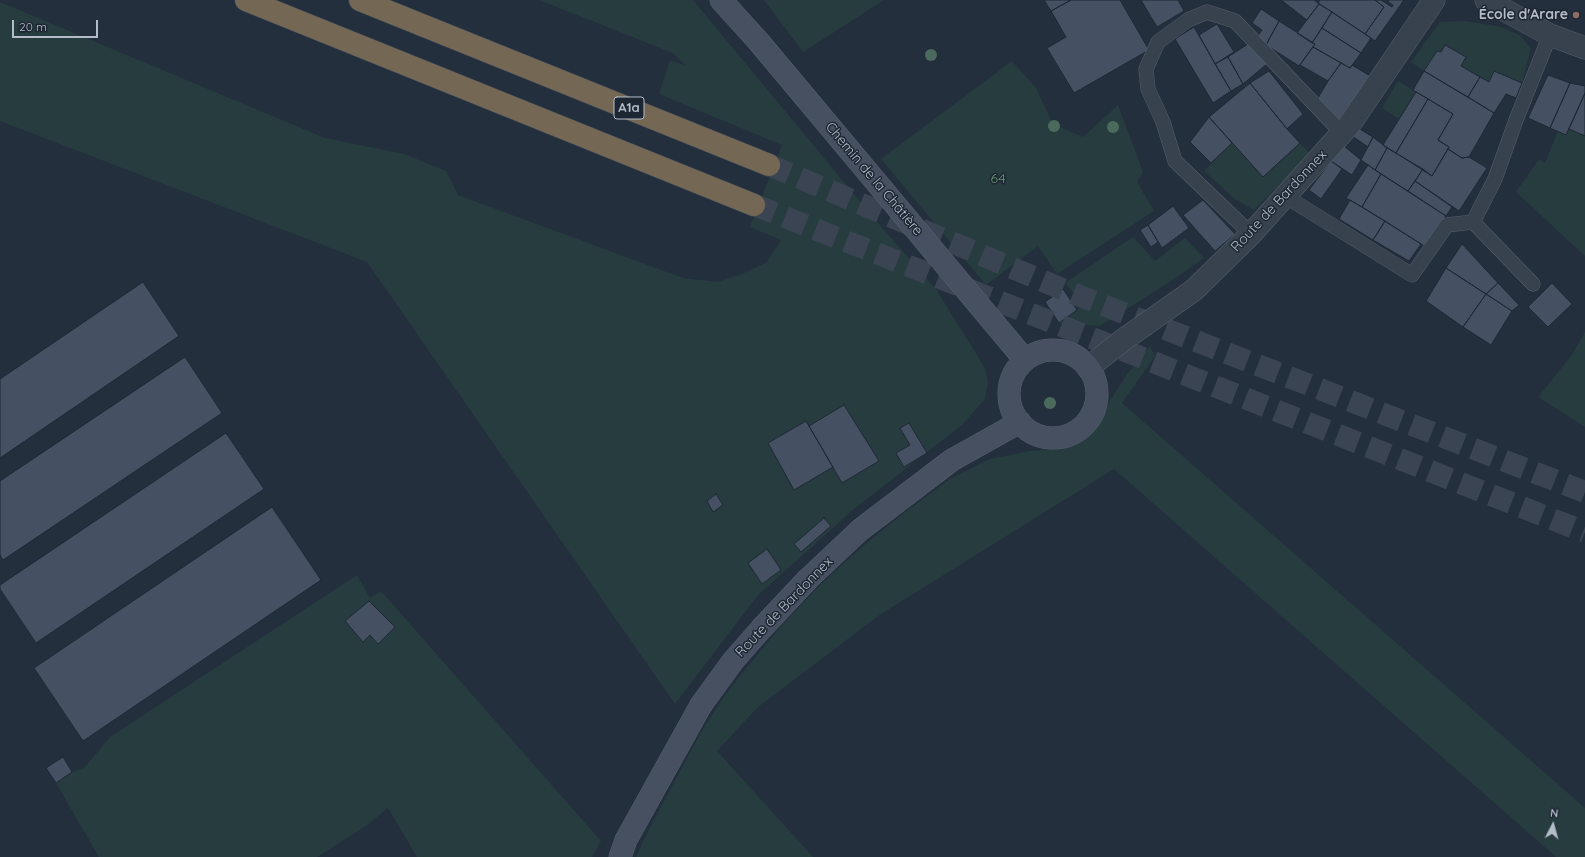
<!DOCTYPE html>
<meta charset="utf-8">
<style>
body{margin:0}
#map{position:relative;width:1585px;height:857px;overflow:hidden;background:#242f3e;font-family:Quicksand,sans-serif}
canvas{display:block}
.north{position:absolute;left:1533px;top:805px;width:40px;height:40px;-webkit-text-stroke:3px #1d2633;paint-order:stroke;rotate:6deg;font-size:11px;font-weight:700;line-height:16px;text-align:center;color:#b4bcc9}
.north::after{content:'';display:block;margin:auto;width:14px;height:18px;background:#b4bcc9;clip-path:polygon(50% 0,100% 100%,50% 72%,0 100%)}
.scale{position:absolute;left:12px;top:20px;width:86px;height:18px;box-sizing:border-box;border:2px solid #b4bcc9;border-top:0;padding-left:5px;font-size:12px;line-height:14px;white-space:nowrap;color:#b4bcc9;-webkit-text-stroke:3px #1d2633;paint-order:stroke}
</style>
<div id="map">
<canvas width="1585" height="857"></canvas>
<div class="north">N</div>
<div class="scale">20 m</div>
</div>
<script>
const ctx = document.querySelector('canvas').getContext('2d');
ctx.lineJoin = 'round';
function fillPath(path, color) { ctx.fillStyle = color; ctx.fill(path, 'evenodd'); }
const shape = rows => new Path2D(rows.map(r => 'M' + r).join(''));
function trace(path, color, width, dash) { ctx.strokeStyle = color; ctx.lineWidth = width; ctx.lineCap = dash ? 'butt' : 'round'; ctx.setLineDash(dash || []); ctx.stroke(path); }
function label(font, color, halo, rows, align = 'center') {
  ctx.font = font + ' Quicksand,sans-serif'; ctx.lineWidth = 3; ctx.setLineDash([]); ctx.textBaseline = 'middle'; ctx.strokeStyle = halo; ctx.fillStyle = color; for (const [text, x, y, turn = 0] of rows) {
    ctx.save(); ctx.translate(x, y); ctx.rotate((+turn || 0) * Math.PI / 180); ctx.textAlign = isNaN(turn) ? turn : align; if (halo) ctx.strokeText(text, 0, 0); ctx.fillText(text, 0, 0); ctx.restore();
  }
}
fillPath(shape([
 [539,0,693,0,878,223,936,289,985,368,988,382,985,399,962,425,854,509,758,595,675,704,367,262,0,121,0,2,325,138,404,154,446,171,458,195,683,278,718,282,742,274,767,262,781,240,750,227,782,145,659,94,670,60,686,66,673,53],
 [764,0,884,0,803,52],
 [1465,21,1502,27,1521,36,1531,49,1522,83,1494,71,1489,82,1461,66,1466,57,1445,45,1424,71,1411,62,1440,22],
 [1012,61,1036,88,1053,124,1083,137,1118,105,1143,172,1137,182,1154,211,1057,274,1038,246,986,285,881,159],
 [1398,81,1416,92,1399,119,1382,108],
 [1569,129,1585,136,1585,256,1516,192,1539,159,1545,163,1558,131,1566,135],
 [1232,143,1263,177,1300,143,1310,154,1254,210,1236,200,1204,171],
 [1133,237,1155,261,1185,238,1204,258,1168,283,1100,326,1059,323,1083,306,1065,283],
 [1585,332,1585,427,1538,397,1571,356],
 [1150,346,1155,356,1122,403,1585,808,1585,857,1556,857,1114,469,881,614,758,707,717,751,813,857,636,857,648,831,701,732,723,698,743,672,783,624,820,585,863,546,905,512,950,479,990,459,1031,451,1061,448,1080,441,1102,419,1111,399,1128,373],
 [357,575,370,598,381,591,601,841,592,857,417,857,388,808,366,826,317,857,99,857,56,783,72,772,84,768,110,737]
]), '#263c3f');
const building = shape([
 [1044,0,1071,0,1051,11,1044,0],
 [1071,0,1120,0,1149,50,1074,93,1047,48,1066,37,1051,11,1071,0],
 [1141,0,1178,0,1184,11,1157,27,1141,0],
 [1281,0,1314,0,1319,4,1307,20,1281,0],
 [1320,0,1375,0,1384,7,1365,34,1318,3,1320,0],
 [1375,0,1381,0,1392,7,1393,5,1388,2,1389,0,1404,0,1375,41,1365,34,1384,7,1375,0],
 [1319,4,1332,12,1312,43,1297,33,1319,4],
 [1261,9,1279,21,1266,45,1257,37,1262,30,1252,23,1261,9],
 [1332,12,1371,38,1361,53,1322,28,1332,12],
 [1279,21,1315,44,1299,66,1266,45,1279,21],
 [1217,24,1234,52,1215,64,1199,35,1217,24],
 [1194,27,1231,91,1213,103,1175,39,1194,27],
 [1322,28,1361,53,1350,68,1313,47,1315,44,1312,43,1322,28],
 [1248,44,1267,64,1243,84,1228,57,1248,44],
 [1445,45,1466,57,1461,66,1480,77,1468,97,1424,71,1437,51,1441,52,1445,45],
 [1313,47,1341,63,1328,81,1300,65,1313,47],
 [1228,57,1243,84,1231,91,1215,64,1228,57],
 [1341,63,1350,68,1352,65,1372,77,1339,120,1318,98,1328,81,1341,63],
 [1269,71,1303,114,1287,129,1250,83,1269,71],
 [1424,71,1494,113,1469,157,1462,158,1448,149,1449,147,1438,140,1453,114,1413,90,1424,71],
 [1494,71,1522,83,1516,98,1506,94,1494,113,1468,97,1480,77,1489,82,1494,71],
 [1548,75,1570,83,1550,128,1528,118,1548,75],
 [1250,83,1287,129,1300,143,1263,177,1209,117,1250,83],
 [1570,83,1585,86,1585,93,1566,135,1550,128,1570,83],
 [1416,92,1428,99,1396,153,1383,145,1416,92],
 [1585,93,1585,136,1569,129,1585,93],
 [1428,99,1453,114,1438,140,1449,147,1432,176,1396,153,1428,99],
 [1209,117,1232,143,1211,163,1190,142,1209,117],
 [1358,128,1373,137,1368,147,1352,136,1358,128],
 [1373,137,1387,148,1375,170,1361,160,1373,137],
 [1344,146,1361,160,1352,175,1331,161,1344,146],
 [1387,148,1423,169,1408,191,1375,170,1387,148],
 [1448,149,1462,158,1469,157,1487,168,1459,211,1415,181,1423,169,1432,176,1448,149],
 [1331,161,1342,169,1321,199,1309,190,1331,161],
 [1368,165,1381,174,1362,207,1346,198,1368,165],
 [1381,174,1446,216,1426,247,1362,207,1381,174],
 [1415,181,1452,207,1446,216,1408,191,1415,181],
 [1203,200,1235,234,1215,251,1183,215,1203,200],
 [1350,200,1385,221,1373,240,1339,219,1350,200],
 [1173,206,1189,228,1162,248,1148,225,1173,206],
 [1385,221,1421,244,1409,261,1373,240,1385,221],
 [1148,225,1158,242,1151,247,1140,230,1148,225],
 [1462,244,1498,283,1486,294,1446,268,1462,244],
 [1446,268,1486,294,1463,327,1426,301,1446,268],
 [143,282,179,336,0,458,0,379,143,282],
 [1498,283,1519,305,1512,311,1486,294,1498,283],
 [1552,283,1572,304,1548,327,1528,307,1552,283],
 [1063,289,1077,310,1059,323,1045,302,1063,289],
 [1486,294,1512,311,1491,345,1463,327,1486,294],
 [185,357,222,413,3,560,0,555,0,481,185,357],
 [844,405,879,461,842,483,809,426,844,405],
 [806,421,833,467,794,490,768,443,806,421],
 [909,423,927,453,904,467,896,453,910,445,900,428,909,423],
 [226,433,264,489,36,643,0,589,0,585,226,433],
 [716,494,723,505,713,512,707,501,716,494],
 [272,507,321,580,83,741,34,668,272,507],
 [824,518,831,526,801,552,794,544,824,518],
 [767,549,781,570,762,584,748,563,767,549],
 [369,601,395,627,378,644,370,635,363,642,345,621,369,601],
 [63,757,72,772,56,783,46,768,63,757]
]);
fillPath(building, '#455162');
trace(building, '#1f2835', 1);
trace(shape([
 [769,165,1062,289,1585,492],
 [754,205,1585,532]
]), '#3a4453', 22, [22, 11]);
const lane = shape([
 [1285,196,1412,275,1447,225,1473,222],
 [1473,222,1495,179,1516,120,1550,35],
 [1473,222,1533,284],
 [1251,234,1175,161,1163,122,1148,89,1146,69,1158,42,1188,20,1207,12,1235,21,1342,133]
]);
const street = shape([
 [1486,0,1550,35,1585,48],
 [1088,368,1123,340,1194,290,1251,234,1350,124,1434,0]
]);
const secondary = shape([
 [721,0,759,42,1025,360],
 '1009 394a44 44 0 1 1 88 0a44 44 0 1 1-88 0Z',
 [620,857,626,840,701,705,733,661,761,629,808,579,860,530,952,460,1020,422]
]);
const highway = shape([
 [246,0,754,205],
 [360,0,769,165]
]);
trace(lane, '#565f6c', 15);
trace(street, '#565f6c', 23);
trace(secondary, '#565f6c', 23);
trace(highway, '#434c59', 23);
trace(lane, '#38414e', 14);
trace(street, '#38414e', 22);
trace(secondary, '#465061', 22);
trace(highway, '#746855', 22);
ctx.fillStyle = '#4b6a5d';
for (const [x, y] of [
 [931,55],
 [1054,126],
 [1113,127],
 [1050,403]
]) { ctx.beginPath(); ctx.arc(x, y, 6, 0, 2 * Math.PI); ctx.fill(); }
for (const [x, y, r, color] of [
 [1576,15,4,"#8d6e63"]
]) { const dot = new Path2D(); dot.arc(x, y, r, 0, 2 * Math.PI); ctx.fillStyle = color; ctx.fill(dot); trace(dot, '#1d2633', 1.5); }
for (const [x, y, w] of [
 [629,108,30]
]) { const box = new Path2D(); box.roundRect(x - w / 2, y - 11, w, 22, 3); ctx.fillStyle = '#1d2633'; ctx.fill(box); trace(box, '#b4bcc9', 1); }
label('bold 13px', '#b4bcc9', null, [
 ["A1a",629,108]
]);
label('bold 14px', '#b4bcc9', '#1d2633', [
 ["École d'Arare",1568,15]
], 'right');
label('14px', '#b4bcc9', '#1d2633', [
 ["Chemin de la Châtière",874,179,50],
 ["Route de Bardonnex",1279,201,-47],
 ["Route de Bardonnex",784,607,-46]
]);
label('14px', '#6b9a76', '#1d2633', [
 ["64",998,179]
]);
</script>
